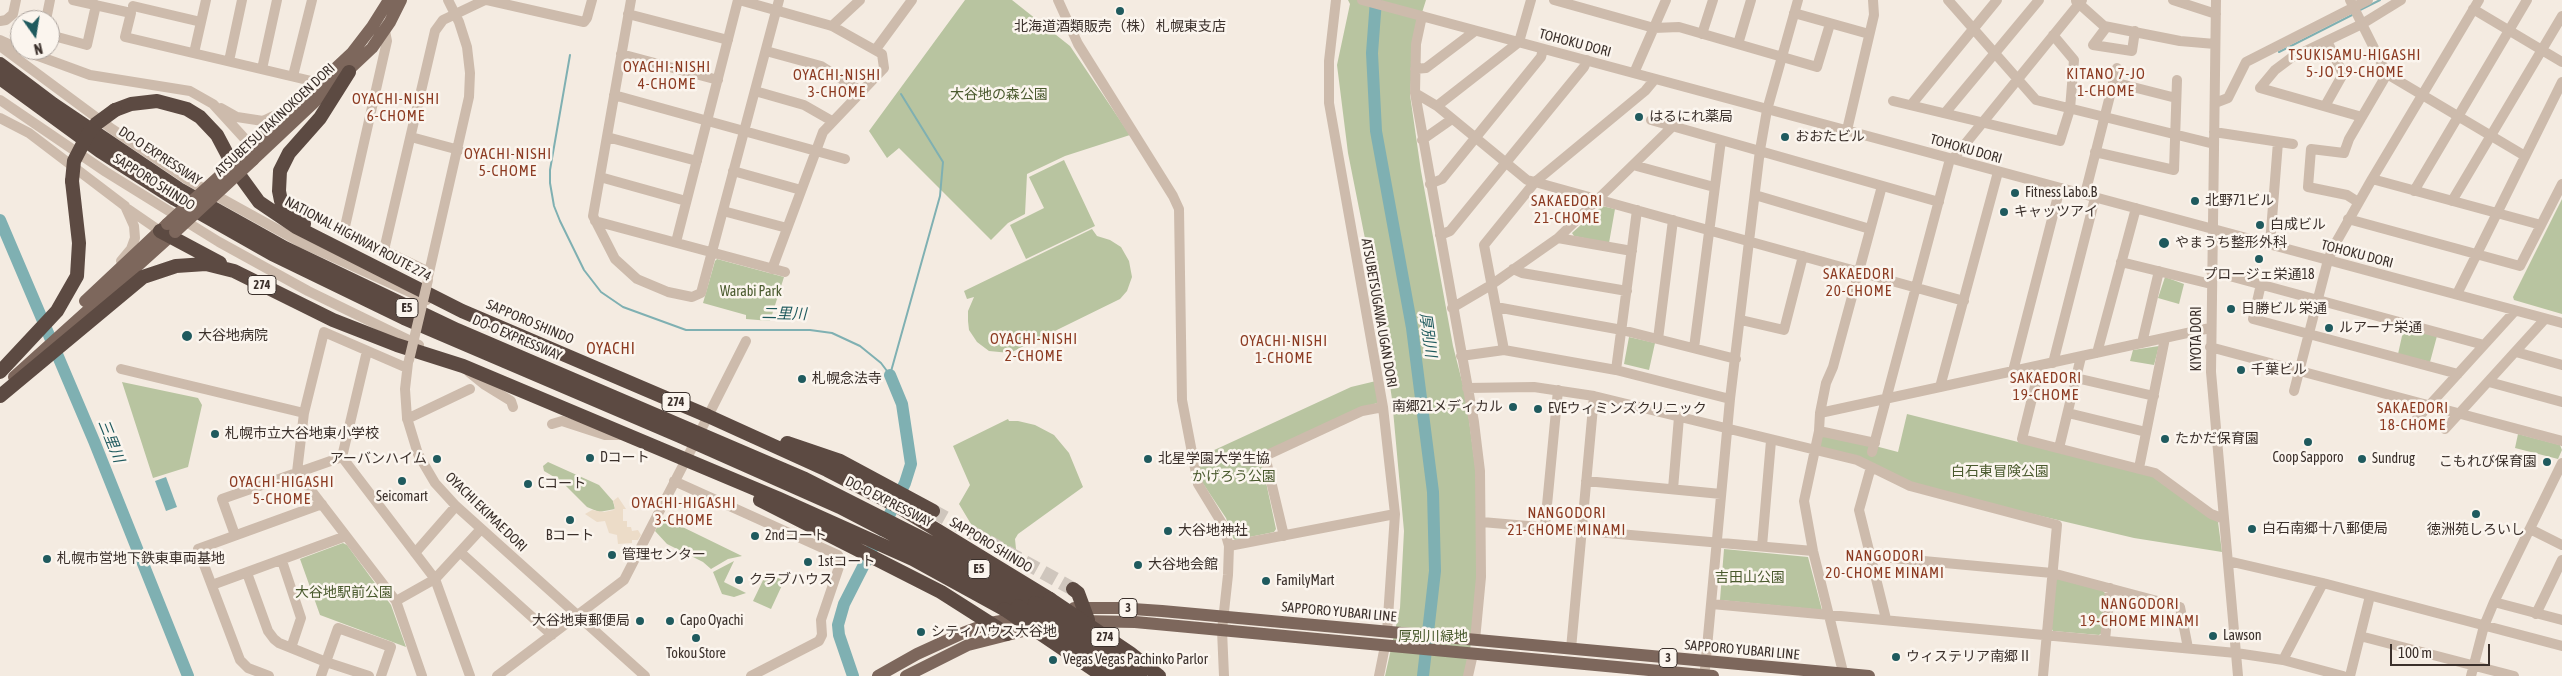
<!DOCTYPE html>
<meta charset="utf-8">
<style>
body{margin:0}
#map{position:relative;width:2562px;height:676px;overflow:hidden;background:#f4ebe1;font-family:"Asap Condensed",sans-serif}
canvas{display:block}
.north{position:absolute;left:10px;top:10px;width:50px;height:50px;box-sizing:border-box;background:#fbf5ee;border:1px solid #aea6a0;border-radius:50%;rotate:167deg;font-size:14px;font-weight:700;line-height:20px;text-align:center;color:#3b302b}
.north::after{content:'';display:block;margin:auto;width:18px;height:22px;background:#1f5a5e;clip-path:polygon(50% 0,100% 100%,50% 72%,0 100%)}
.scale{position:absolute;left:2390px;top:644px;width:100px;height:22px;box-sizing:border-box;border:2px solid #3b302b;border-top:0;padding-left:6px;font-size:15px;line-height:18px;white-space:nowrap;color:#3b302b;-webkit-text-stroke:4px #fbf5ee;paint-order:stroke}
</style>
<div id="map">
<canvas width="2562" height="676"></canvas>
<div class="north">N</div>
<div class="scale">100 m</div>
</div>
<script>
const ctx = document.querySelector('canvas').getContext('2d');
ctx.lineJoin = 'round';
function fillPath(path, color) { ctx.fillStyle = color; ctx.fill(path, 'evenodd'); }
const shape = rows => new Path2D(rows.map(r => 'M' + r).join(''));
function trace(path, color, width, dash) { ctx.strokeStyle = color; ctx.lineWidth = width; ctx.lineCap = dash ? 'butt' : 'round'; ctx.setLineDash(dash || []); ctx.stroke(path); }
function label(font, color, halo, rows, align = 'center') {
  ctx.font = font + ' "Asap Condensed","Noto Sans JP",sans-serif'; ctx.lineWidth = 5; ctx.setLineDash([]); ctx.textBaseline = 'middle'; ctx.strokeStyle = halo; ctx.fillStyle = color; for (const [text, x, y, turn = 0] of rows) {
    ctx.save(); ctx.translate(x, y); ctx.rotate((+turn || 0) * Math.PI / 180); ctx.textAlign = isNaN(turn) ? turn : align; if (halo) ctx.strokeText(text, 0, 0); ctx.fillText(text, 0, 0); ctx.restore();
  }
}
fillPath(shape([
 [965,0,1012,0,1070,46,1130,135,1065,156,1027,174,1025,214,1008,223,991,240,899,148,887,158,869,131],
 [1348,0,1426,0,1414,38,1410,95,1421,171,1453,346,1466,397,1476,473,1478,539,1475,608,1467,676,1385,676,1400,608,1404,531,1392,399,1376,294,1348,153,1337,65,1350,4],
 [1064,160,1095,226,1026,259,1010,225,1044,208,1029,177],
 [2562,199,2562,314,2514,300,2513,297],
 [1602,206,1615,209,1609,243,1574,236,1572,233],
 [1092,229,1097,236,1110,240,1121,247,1129,261,1132,277,1127,291,1120,299,1010,353,989,351,977,342,969,330,968,321,968,311,974,297,967,299,964,291],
 [717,259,784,277,770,321,746,319,746,315,703,303,715,261],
 [2165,277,2184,284,2179,304,2158,298],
 [2404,327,2437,336,2430,362,2398,354],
 [1629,337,1655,343,1649,370,1624,364],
 [2159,346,2154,365,2130,361,2133,350],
 [1376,381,1379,402,1260,454,1276,529,1274,532,1235,540,1233,538,1226,518,1202,482,1197,458,1351,387],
 [122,382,198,398,202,405,188,467,153,478],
 [1907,414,2153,476,2218,522,2222,552,2134,538,1986,503,1911,483,1819,451,1822,432,1898,452],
 [1008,419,1009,421,1018,421,1035,425,1054,435,1069,453,1083,487,1018,534,1015,539,1016,549,1009,551,974,529,959,504,970,485,953,446],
 [2518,434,2560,445,2562,450,2558,459,2515,448],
 [548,462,599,485,613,501,615,509,599,512,587,507,561,481,544,471,543,466],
 [662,517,742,556,728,559,711,569,703,562,667,544,655,531],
 [343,543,347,545,391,605,406,647,320,615,300,559],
 [1724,549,1808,557,1822,610,1720,600],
 [734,561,724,582,746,593,734,597,722,594,713,572],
 [767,572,784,581,771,609,753,601],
 [2057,578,2103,591,2105,593,2102,633,2099,635,2053,631,2051,628,2055,580]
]), '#b8c4a0');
fillPath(shape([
 [618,497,626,509,623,509,623,521,627,521,627,527,631,527,632,531,638,530,641,535,638,540,632,540,632,543,618,544,617,535,609,533,605,521,597,522,585,514,592,510,604,512,614,510,615,507,613,501]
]), '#ecdcc8');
fillPath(shape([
 [166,477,177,507,166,511,155,481]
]), '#7fb0b2');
trace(shape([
 [2360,10,2380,0],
 [2279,52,2354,14],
 [570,55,550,170,550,183,554,206,560,221,584,270,601,292,623,307,686,330,810,330,832,333,860,346,881,363,890,375],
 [890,375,940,196,943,162,901,94]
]), '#7fb0b2', 2);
trace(shape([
 [1376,0,1372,53,1376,131,1412,328,1433,492,1435,571,1423,676],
 [0,220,94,441,188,676],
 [882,530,905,483,911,464,902,404,890,375],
 [853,676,839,635,838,625,844,604,873,547]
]), '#7fb0b2', 12);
trace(shape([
 [933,511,1073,589]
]), '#cfc6bd', 14, [14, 7]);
trace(shape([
 [73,0,131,13,125,37,320,83],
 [487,0,584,22,587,18,592,0],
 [631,0,593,216,615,259,637,279,668,292,692,297,701,293,779,0],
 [739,0,832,26,882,54,884,68,823,132,772,269],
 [1058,0,1078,44,1173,196,1179,209,1182,400,1198,484,1223,525,1229,546,1228,575,1222,630,1224,676],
 [1336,0,1329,61,1329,103,1383,407,1395,514,1387,632],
 [1362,0,2562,323],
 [1554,0,1654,28,1679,27,1817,67,1830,24],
 [1948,0,2036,100,2214,144],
 [2173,0,2216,14],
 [2216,0,2211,372,2238,676],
 [2350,0,2387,74,2525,156],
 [2076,1,2104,26,2180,41,2215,44],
 [133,6,201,22],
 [2473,9,2562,62],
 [1794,13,1869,34],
 [628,14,728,40],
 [1422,16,1416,44,1415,93,1474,422,1480,471,1481,577,1475,640],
 [46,20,50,0],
 [0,21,6,20,13,14,16,0],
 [832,26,860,0],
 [2104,26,2105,29,2093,45,2132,51,2135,31],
 [385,31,387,41,344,231,429,272],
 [1702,34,1713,0],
 [50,35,87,45,96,5],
 [0,40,20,49],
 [1738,44,1751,0],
 [0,46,112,129,188,180,302,243,427,300],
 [876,49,912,0],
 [22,50,90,75,190,91,213,104,256,151],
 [766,51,821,66,862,92],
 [194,53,206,0],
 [621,54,718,80],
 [229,61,242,0],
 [262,69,277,0],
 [1415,69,1426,68,1475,31],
 [1634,73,1666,0],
 [293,76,312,0],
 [1655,79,1645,91,1535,182,1964,301],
 [2113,82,2176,98],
 [755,91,804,105,832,121],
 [1415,93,1437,106,1527,180,1535,182,1484,245,1504,350],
 [614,95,845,159],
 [0,100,106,172,219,242,308,291,419,345],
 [1893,101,2060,141,2070,109,2074,60,2053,35],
 [2215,103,2228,98,2246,62,2368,0],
 [1911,105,1997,0],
 [1437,106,1519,42,1531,0],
 [2325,106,2343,74,2327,41],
 [221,108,237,117,263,121,286,110],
 [1945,113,2039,0],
 [2362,117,2260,88,2275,70,2291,58,2362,24,2401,0],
 [0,118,29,133,125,206,134,226,135,238,131,249,121,261],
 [1651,120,1939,202],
 [1847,130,1874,15,1873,0],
 [2214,132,2293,144],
 [411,137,459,150],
 [607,137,697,161],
 [1422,140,1452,119],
 [2095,152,2174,170,2177,80],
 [1953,159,2082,0],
 [1633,165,1714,187],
 [733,171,801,190],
 [600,177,686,201],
 [2372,179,2541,225],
 [1430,184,1442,179,1541,57,1543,49],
 [2414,191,2527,0],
 [2085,194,2117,68],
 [1755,195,1870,229],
 [2452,201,2562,16],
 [2358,202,2347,195,2308,187,2311,149,2344,153,2349,139,2387,74],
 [128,209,160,231],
 [723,211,787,228],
 [2348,219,2520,266,2562,184],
 [595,221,785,272],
 [1440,235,1450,231,1584,67,1587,60],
 [1558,238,1632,251],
 [676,242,738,0],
 [2270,244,2278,142],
 [384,250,435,31,443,20,485,0],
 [2121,262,2211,284],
 [1513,269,1522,273,1627,291],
 [2211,271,2484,345],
 [428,277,469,97,470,73,467,47,459,22,448,0],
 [2261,284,2253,319,2458,374],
 [2457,294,2562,82],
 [1496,307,1622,330,1736,359],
 [1452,308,1491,285,1558,238,1673,126],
 [1741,320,1784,330,1803,256],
 [1658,339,1673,220],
 [2142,343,2159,271],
 [2210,347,2562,441],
 [1694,348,1721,140],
 [367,351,342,457,435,579,470,676],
 [2516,352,2562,365],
 [2097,353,2136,208],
 [1461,356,1504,350,1616,370,1730,399],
 [408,363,405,389,407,418,418,454,435,483,456,506,645,676],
 [2053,363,2095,198],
 [2040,366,2022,439,2155,473,2211,514,2224,519],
 [407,368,324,332,304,413,297,472,396,601,422,676],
 [121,369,304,413],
 [1616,370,1637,210],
 [2013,371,2060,188],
 [469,372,485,385,511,401,513,407],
 [2076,378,2154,396],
 [2489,382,2562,402],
 [1940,387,2210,328],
 [1467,388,1534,387,1594,396,1857,460,1910,486,2057,525,2043,676],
 [2294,391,2328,260,2334,246,2372,179,2479,0],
 [1820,413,1826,383,1833,367,1882,186],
 [2068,413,2146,432],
 [407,419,470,389],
 [2415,421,2515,311],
 [552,424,562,421,605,435,623,435],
 [703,426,746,341],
 [2445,429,2545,319],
 [1819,431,1875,443],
 [2059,448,2081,357],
 [1872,452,1950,159],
 [1871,467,1859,510,1886,619],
 [2139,468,2165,338],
 [674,481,838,555,841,561,821,620,822,635,819,641,751,676],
 [1586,481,1721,494],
 [1673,489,1679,417],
 [1482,522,1813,551],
 [1545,526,1558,390],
 [2530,529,2562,545],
 [235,535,222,499,342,457],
 [1284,536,1265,456,1362,411,1383,407],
 [1229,546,1395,514],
 [1762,546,1771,441],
 [460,552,552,635],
 [415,553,456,506],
 [1870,556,2052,573,2180,607,2188,648],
 [282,561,301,618,291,648],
 [2228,561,2323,583,2562,646],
 [247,573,268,631,274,639,279,643,326,662,369,676],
 [212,585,346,536],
 [396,601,435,579,481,529],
 [2494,602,2562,620],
 [1712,604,2236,653,2283,660,2343,676],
 [2536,614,2562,560],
 [2360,636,2514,676],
 [2105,640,2110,588],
 [1571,649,1594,396],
 [2283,660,2323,583],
 [1705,669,1730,399,1760,150,1767,110,1798,0],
 [269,676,248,668,240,660,198,549,322,504],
 [321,676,338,628,391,647,381,676],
 [497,676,624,580,692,448],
 [1379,676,1385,646],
 [1468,676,1473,654],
 [1844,676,1813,551,1804,501,1819,431,1820,413,1940,387,1998,172],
 [2350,676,2370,596],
 [2471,676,2484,626,2494,602,2562,463]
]), '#cdbbac', 10);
trace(shape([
 [245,153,352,53,372,27,389,0],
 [253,160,372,48,390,22,401,0],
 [85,301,167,224],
 [14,377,175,232],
 [1074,608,1118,608,1162,611,1869,676],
 [1078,621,1135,622,1713,676],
 [878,676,917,654,963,633,990,623,1023,617],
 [906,676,968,645,1039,627]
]), '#7d675c', 12);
trace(shape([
 [0,64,53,104,179,189,285,248,457,330,805,479,961,558,1035,603],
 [0,78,100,151,175,199,272,254,404,318,680,436,840,507,917,547,1018,606],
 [115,110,131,104,157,101,187,109,200,117,217,135,235,169,259,202,296,227,462,311,708,416,827,470,899,507,1050,599],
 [304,224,292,214,281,201,279,191,280,171,289,153,320,118,349,72],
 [160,231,220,263],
 [0,372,57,311,77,276,79,243,72,181],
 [0,396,143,277,176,266,206,264,234,271,333,320,397,345,463,366,777,498,913,559,1004,609],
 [787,443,840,461,933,511],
 [760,500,941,592,1007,634],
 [1073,589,1078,593,1088,620]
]), '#5c4a42', 14);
trace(shape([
 [409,360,428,280]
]), '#cdbbac', 10);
trace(shape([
 [167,224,245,153],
 [175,232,253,160]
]), '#7d675c', 12);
trace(shape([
 [72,181,74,161,88,134,96,124,115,110],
 [1050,599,1130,653,1159,676],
 [1035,603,1140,676],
 [1018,606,1122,676],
 [1004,609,1103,676]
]), '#5c4a42', 14);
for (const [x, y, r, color] of [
 [1120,11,5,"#1f5a5e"],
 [1639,117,5,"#1f5a5e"],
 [1785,137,5,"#1f5a5e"],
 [2015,193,5,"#1f5a5e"],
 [2195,201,5,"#1f5a5e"],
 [2004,212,5,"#1f5a5e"],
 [2260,225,5,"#1f5a5e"],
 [2164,243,6,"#1f5a5e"],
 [2259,259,5,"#1f5a5e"],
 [2231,309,5,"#1f5a5e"],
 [2329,328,5,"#1f5a5e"],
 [187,336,6,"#1f5a5e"],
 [2241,370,5,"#1f5a5e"],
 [802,379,5,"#1f5a5e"],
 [1513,407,5,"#1f5a5e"],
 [1538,409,5,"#1f5a5e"],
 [215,434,5,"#1f5a5e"],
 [2165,439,5,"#1f5a5e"],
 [2308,442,5,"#1f5a5e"],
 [590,458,5,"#1f5a5e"],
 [437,459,5,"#1f5a5e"],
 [1148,459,5,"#1f5a5e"],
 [2362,459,5,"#1f5a5e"],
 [2547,462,5,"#1f5a5e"],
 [402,481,5,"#1f5a5e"],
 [528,484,5,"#1f5a5e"],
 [2476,514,5,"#1f5a5e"],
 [570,520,5,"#1f5a5e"],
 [2252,529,5,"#1f5a5e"],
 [1168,531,5,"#1f5a5e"],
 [755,536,5,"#1f5a5e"],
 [612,555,5,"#1f5a5e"],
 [47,559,5,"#1f5a5e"],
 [808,562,5,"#1f5a5e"],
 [1138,565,5,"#1f5a5e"],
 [739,580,5,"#1f5a5e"],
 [1266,581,5,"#1f5a5e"],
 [640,621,5,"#1f5a5e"],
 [670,621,5,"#1f5a5e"],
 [921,632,5,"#1f5a5e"],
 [2213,636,5,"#1f5a5e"],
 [696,638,5,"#1f5a5e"],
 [1896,657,5,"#1f5a5e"],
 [1053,660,5,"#1f5a5e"]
]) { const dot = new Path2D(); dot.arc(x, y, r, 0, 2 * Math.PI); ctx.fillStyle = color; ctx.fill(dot); trace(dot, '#fbf5ee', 2); }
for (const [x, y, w] of [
 [262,285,28],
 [407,308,22],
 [676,402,28],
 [979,569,22],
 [1128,608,18],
 [1105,637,28],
 [1668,658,18]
]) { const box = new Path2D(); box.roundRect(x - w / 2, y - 9.5, w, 19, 4); ctx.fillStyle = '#fbf5ee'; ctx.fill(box); trace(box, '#3b302b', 1); }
label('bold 12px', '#3b302b', null, [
 ["274",262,285],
 ["E5",407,308],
 ["274",676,402],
 ["E5",979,569],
 ["3",1128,608],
 ["274",1105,637],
 ["3",1668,658]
]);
label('14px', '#3b302b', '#fbf5ee', [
 ["北海道酒類販売（株） 札幌東支店",1120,27,"center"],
 ["はるにれ薬局",1649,117],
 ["おおたビル",1795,137],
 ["Fitness Labo.B",2025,193],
 ["北野71ビル",2205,201],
 ["キャッツアイ",2014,212],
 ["白成ビル",2270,225],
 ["やまうち整形外科",2175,243],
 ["プロージェ栄通18",2259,275,"center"],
 ["日勝ビル 栄通",2241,309],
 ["ルアーナ栄通",2339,328],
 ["大谷地病院",198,336],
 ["千葉ビル",2251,370],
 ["札幌念法寺",812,379],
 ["南郷21メディカル",1503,407,"right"],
 ["EVEウィミンズクリニック",1548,409],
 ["札幌市立大谷地東小学校",225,434],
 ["たかだ保育園",2175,439],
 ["Dコート",600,458],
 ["Coop Sapporo",2308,458,"center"],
 ["アーバンハイム",427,459,"right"],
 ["北星学園大学生協",1158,459],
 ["Sundrug",2372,459],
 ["こもれび保育園",2537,462,"right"],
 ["Cコート",538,484],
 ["Seicomart",402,497,"center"],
 ["白石南郷十八郵便局",2262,529],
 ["徳洲苑しろいし",2476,530,"center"],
 ["大谷地神社",1178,531],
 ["Bコート",570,536,"center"],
 ["2ndコート",765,536],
 ["管理センター",622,555],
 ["札幌市営地下鉄東車両基地",57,559],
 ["1stコート",818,562],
 ["大谷地会館",1148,565],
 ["クラブハウス",749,580],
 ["FamilyMart",1276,581],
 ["大谷地東郵便局",630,621,"right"],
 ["Capo Oyachi",680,621],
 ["シティハウス大谷地",931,632],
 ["Lawson",2223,636],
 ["Tokou Store",696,654,"center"],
 ["ウィステリア南郷Ⅱ",1906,657],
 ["Vegas Vegas Pachinko Parlor",1063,660]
], 'left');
label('14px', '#3b302b', '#fbf5ee', [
 ["TOHOKU DORI",1575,43,15],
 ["ATSUBETSU TAKINOKOEN DORI",275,120,-43],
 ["TOHOKU DORI",1966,149,16],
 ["DO-O EXPRESSWAY",160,156,33],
 ["SAPPORO SHINDO",154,182,32],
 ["NATIONAL HIGHWAY ROUTE 274",358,239,28],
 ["TOHOKU DORI",2357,254,15],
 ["ATSUBETSUGAWA UGAN DORI",1379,313,80],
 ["SAPPORO SHINDO",530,322,23],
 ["DO-O EXPRESSWAY",517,338,23],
 ["KIYOTA DORI",2197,339,-90],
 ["DO-O EXPRESSWAY",889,502,27],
 ["OYACHI EKIMAE DORI",486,512,44],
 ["SAPPORO SHINDO",991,545,31],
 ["SAPPORO YUBARI LINE",1339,612,5],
 ["SAPPORO YUBARI LINE",1742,650,5]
]);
label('14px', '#4a5a2e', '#fbf5ee', [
 ["大谷地の森公園",999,95],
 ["Warabi Park",751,292],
 ["白石東冒険公園",2000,472],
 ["かげろう公園",1234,477],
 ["吉田山公園",1750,578],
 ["大谷地駅前公園",344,593],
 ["厚別川緑地",1433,637]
]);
ctx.letterSpacing = '1px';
label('15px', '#8c3b22', '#fbf5ee', [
 ["TSUKISAMU-HIGASHI",2355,55],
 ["5-JO 19-CHOME",2355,72],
 ["OYACHI-NISHI",667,67],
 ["4-CHOME",667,84],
 ["KITANO 7-JO",2106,74],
 ["1-CHOME",2106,91],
 ["OYACHI-NISHI",837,75],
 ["3-CHOME",837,92],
 ["OYACHI-NISHI",396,99],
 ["6-CHOME",396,116],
 ["OYACHI-NISHI",508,154],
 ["5-CHOME",508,171],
 ["SAKAEDORI",1567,201],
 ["21-CHOME",1567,218],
 ["SAKAEDORI",1859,274],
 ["20-CHOME",1859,291],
 ["OYACHI-NISHI",1034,339],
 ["2-CHOME",1034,356],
 ["OYACHI-NISHI",1284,341],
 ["1-CHOME",1284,358],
 ["SAKAEDORI",2046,378],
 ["19-CHOME",2046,395],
 ["SAKAEDORI",2413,408],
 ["18-CHOME",2413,425],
 ["OYACHI-HIGASHI",282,482],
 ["5-CHOME",282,499],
 ["OYACHI-HIGASHI",684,503],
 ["3-CHOME",684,520],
 ["NANGODORI",1567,513],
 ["21-CHOME MINAMI",1567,530],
 ["NANGODORI",1885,556],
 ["20-CHOME MINAMI",1885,573],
 ["NANGODORI",2140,604],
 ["19-CHOME MINAMI",2140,621]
]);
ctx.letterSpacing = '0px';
label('italic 15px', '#1f5a5e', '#fbf5ee', [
 ["二里川",784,314,1],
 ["厚別川",1428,335,82],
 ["三里川",111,441,68]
]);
ctx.letterSpacing = '1px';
label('16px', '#8c3b22', '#fbf5ee', [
 ["OYACHI",611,349]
]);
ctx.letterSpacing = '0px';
</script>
